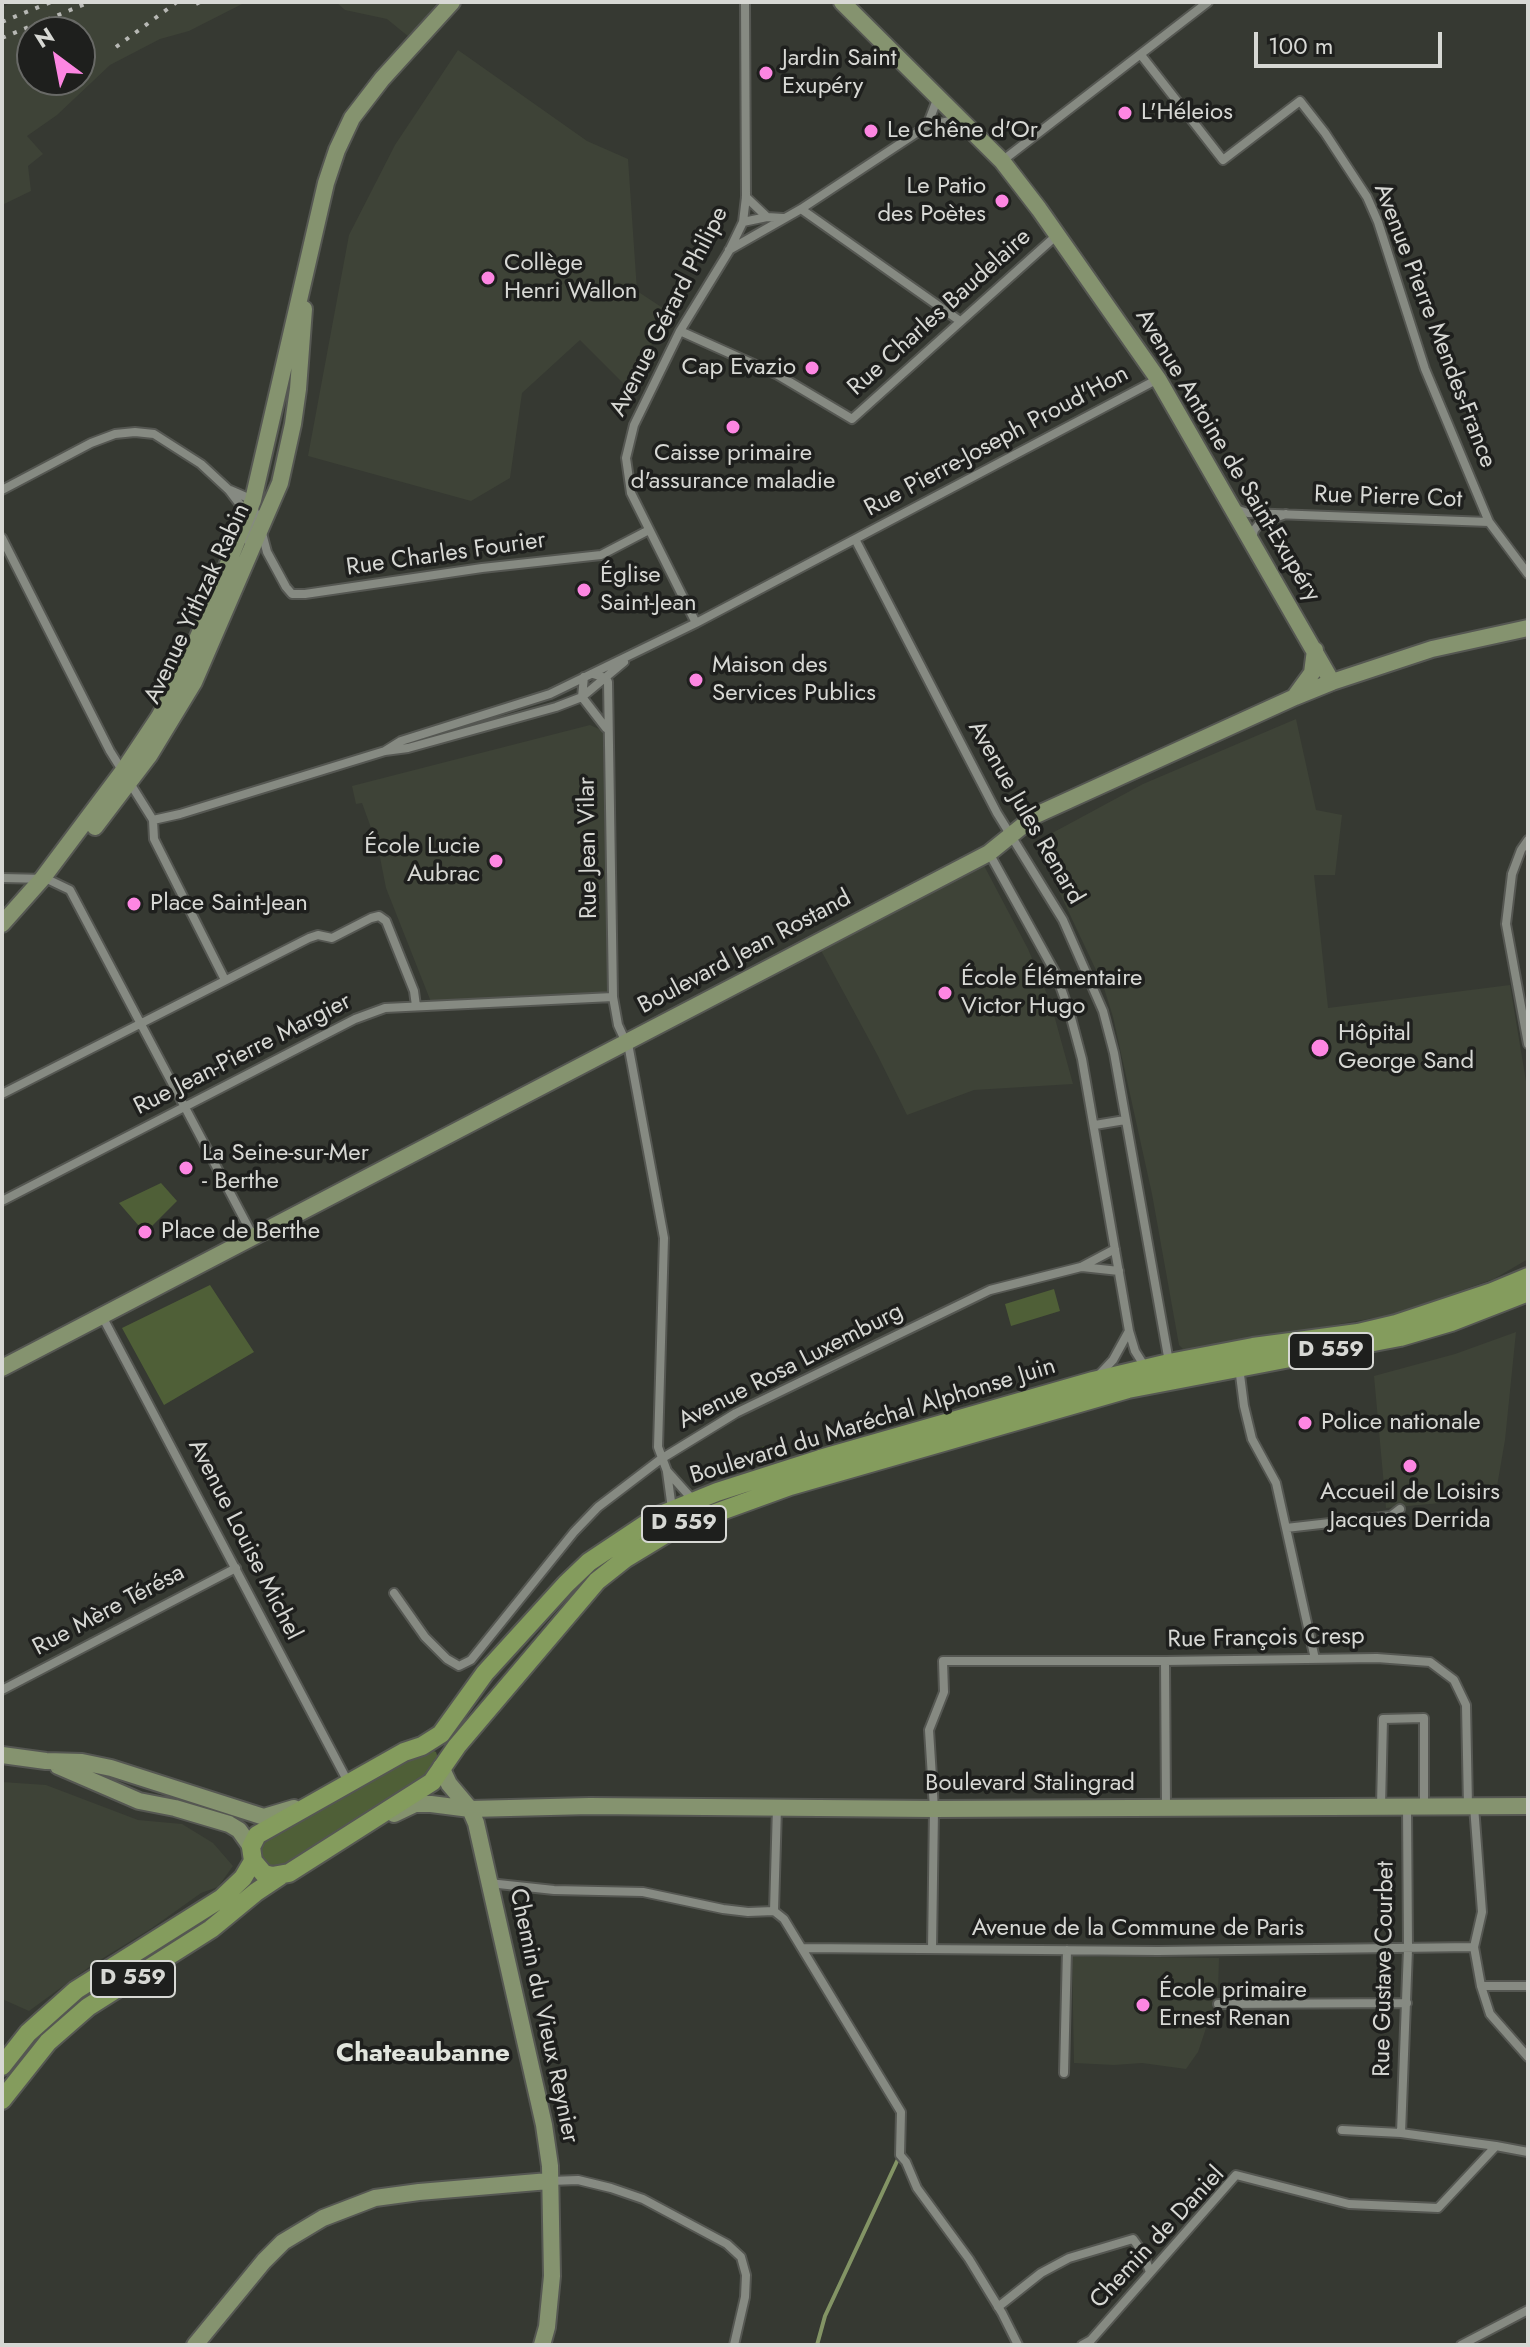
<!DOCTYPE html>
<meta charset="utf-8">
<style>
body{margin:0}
#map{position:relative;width:1530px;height:2347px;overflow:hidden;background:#363932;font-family:Jost,sans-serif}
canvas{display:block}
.frame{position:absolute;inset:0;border:4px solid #d7d8d4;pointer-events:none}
.north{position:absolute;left:16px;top:16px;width:80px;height:80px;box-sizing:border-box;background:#1e1f1d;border:2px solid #686966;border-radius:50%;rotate:328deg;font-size:22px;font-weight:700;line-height:32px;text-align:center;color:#d7d8d4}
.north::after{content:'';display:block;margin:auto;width:28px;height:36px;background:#fd86e2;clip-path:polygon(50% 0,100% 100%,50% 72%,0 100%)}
.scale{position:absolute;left:1254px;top:32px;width:188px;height:36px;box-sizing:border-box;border:4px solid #d7d8d4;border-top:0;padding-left:10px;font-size:24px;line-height:28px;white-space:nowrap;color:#d7d8d4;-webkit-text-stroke:6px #1e1f1d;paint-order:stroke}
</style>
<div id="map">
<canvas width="1530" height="2347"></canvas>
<div class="frame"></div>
<div class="north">N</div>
<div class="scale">100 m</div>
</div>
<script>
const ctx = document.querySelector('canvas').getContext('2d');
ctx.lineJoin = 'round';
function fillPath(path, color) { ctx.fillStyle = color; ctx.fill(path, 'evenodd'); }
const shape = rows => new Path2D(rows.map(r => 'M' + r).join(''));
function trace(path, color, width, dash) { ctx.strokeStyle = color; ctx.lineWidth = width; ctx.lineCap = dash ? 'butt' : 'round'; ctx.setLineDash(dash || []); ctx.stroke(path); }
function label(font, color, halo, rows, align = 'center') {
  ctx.font = font + ' Jost,sans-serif'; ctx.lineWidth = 7; ctx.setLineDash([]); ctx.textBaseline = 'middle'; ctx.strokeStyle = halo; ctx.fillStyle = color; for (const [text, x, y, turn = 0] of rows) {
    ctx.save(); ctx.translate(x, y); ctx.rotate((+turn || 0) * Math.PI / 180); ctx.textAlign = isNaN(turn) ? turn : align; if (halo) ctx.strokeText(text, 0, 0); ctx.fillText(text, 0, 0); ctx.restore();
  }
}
fillPath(shape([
 [13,2,246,2,189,31,160,39,110,65,57,115,27,136,43,154,28,166,31,191,2,205,2,7],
 [80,32,80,80,32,80,32,32],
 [336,2,438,2,409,37,387,19,345,10],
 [458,50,587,141,628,159,637,291,672,314,625,385,580,340,522,393,510,478,471,501,308,456,349,235,395,145],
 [1296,719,1316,810,1342,815,1335,875,1314,875,1328,1008,1510,985,1528,1093,1528,1259,1494,1279,1391,1315,1185,1351,1179,1345,1152,1194,1113,1017,1103,985,1039,849,1043,838,1143,784],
 [590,725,608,733,613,997,428,1006,431,1002,386,888,378,847,362,803,356,804,352,786],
 [980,858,1028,949,1051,1004,1073,1084,974,1090,907,1115,878,1056,817,943],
 [1516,1332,1505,1440,1495,1498,1386,1508,1374,1376,1455,1354],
 [2,1782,46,1785,138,1820,182,1824,213,1843,233,1866,218,1887,201,1893,152,1928,92,1965,29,2011,2,1999],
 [1072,1956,1219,1958,1218,1992,1198,2052,1186,2069,1142,2063,1114,2065,1074,2063]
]), '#3e4337');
fillPath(shape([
 [161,1183,177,1201,145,1233,119,1203],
 [210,1285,254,1352,164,1405,122,1328],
 [1054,1289,1060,1311,1011,1326,1005,1304],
 [765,1446,768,1456,729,1470,725,1459],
 [430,1749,436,1752,441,1767,272,1876,252,1840]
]), '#4f5f37');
trace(shape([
 [817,2345,825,2316,899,2157]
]), '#839465', 4);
const street = shape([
 [1141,55,1223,160,1300,101,1325,133,1367,197,1378,222,1425,369,1489,522,1528,574],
 [927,126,938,97],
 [1002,161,1208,2],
 [746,197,767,217],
 [801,209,960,321],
 [743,222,767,217,783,218],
 [729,250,801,209,927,126,959,119],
 [680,331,778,375,852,419,1057,235],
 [2,490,91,443,115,434,135,432,154,434,201,464,229,490,248,515,255,517,267,511],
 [230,490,253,500,255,515,247,540],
 [1235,509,1248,513,1489,522],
 [262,533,267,552,286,587,292,594,305,594,482,568,601,555,649,530],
 [2,538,110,751,153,820,154,839,225,980],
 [855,539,997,813,1063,920,1103,1011,1114,1053,1169,1362],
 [1252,539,1254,530,1260,523,1286,514],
 [696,623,631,493,626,458,634,425,680,331,729,251,743,222,746,197,745,2],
 [593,674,606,678,608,682,613,997,618,1025,629,1049,664,1238,658,1447,667,1471,693,1500],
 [584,677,582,697,606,728],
 [385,751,401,741,550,694,696,623,1158,379],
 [153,820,180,814,385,751,408,748,556,707,582,697,624,662],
 [1528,840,1521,850,1512,874,1506,924,1528,1044],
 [989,853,1056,974,1070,1014,1082,1059,1129,1331,1113,1360,1098,1376],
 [2,878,47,879,70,890,253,1236],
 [2,1094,309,938,318,935,332,938,371,918,379,916,386,921,414,991,416,1006],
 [1095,1125,1125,1120],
 [2,1201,355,1019,385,1008,613,997],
 [1082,1267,1119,1271],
 [102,1316,348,1782],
 [1129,1331,1135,1351,1145,1367],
 [1239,1367,1244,1406,1252,1439,1276,1483,1315,1659],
 [667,1472,672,1509],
 [1286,1528,1391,1516,1400,1509],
 [394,1593,425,1637,447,1659,459,1666,471,1660,574,1532,598,1507,661,1459,736,1413,990,1290,1081,1267,1115,1249],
 [1165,1661,1166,1806],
 [2,1690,236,1568],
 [1381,1806,1383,1719,1424,1718,1424,1806],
 [1474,1806,1482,1912,1474,1947,1481,1986,1490,2014,1528,2057],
 [489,1883,554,1890,643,1892,723,1909,748,1912,774,1911,784,1919,901,2112,900,2155,906,2162,917,2188,969,2259,1002,2313,1018,2345],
 [774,1911,777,1807],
 [802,1948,1158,1951,1474,1947],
 [932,1949,934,1809,929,1730,944,1692,943,1661,1165,1661,1377,1658,1430,1662,1454,1680,1466,1705,1468,1806],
 [1481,1986,1528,1986],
 [1218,2004,1407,2003],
 [1064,2073,1067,1950],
 [1342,2130,1401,2133,1496,2146],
 [1401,2133,1408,1949,1407,1806],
 [550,2181,578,2180,611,2188,643,2199,727,2244,741,2257,746,2275,745,2297,734,2345],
 [998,2307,1041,2273,1069,2258,1133,2239,1143,2253,1150,2272],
 [1082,2345,1091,2340,1236,2175,1349,2204,1438,2208,1496,2146,1528,2152],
 [1461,2345,1528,2310]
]);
const secondary = shape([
 [842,2,1002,161,1039,209,1158,379,1332,682],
 [1296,695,1312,673,1315,650],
 [95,827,149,756,194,682,280,483,293,424,298,389,304,309],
 [2,924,42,879,123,771,159,717,179,680,209,612,253,500,326,183,337,150,352,118,382,79,452,2],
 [2,1368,966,865,989,853,1036,815,1295,697,1332,682,1432,649,1528,628],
 [2,1755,46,1761,82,1762,111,1768,264,1817,294,1808],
 [58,1766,139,1801,175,1808,229,1824,239,1830,251,1847],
 [441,1767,449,1784,470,1809,476,1823,544,2125,550,2166,552,2276,547,2327,542,2345],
 [394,1814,415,1804,431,1804,470,1809,590,1806,934,1809,1528,1806],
 [195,2345,264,2261,283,2242,323,2218,375,2198,419,2192,549,2181]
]);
const primary = shape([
 [1528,1277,1492,1292,1396,1324,1358,1333,1253,1347,1169,1363,1093,1381,820,1459,717,1492,658,1516,589,1562,566,1584,485,1673,441,1734,422,1746,404,1752,257,1835,251,1847,253,1861,264,1874,272,1876,289,1873,432,1782,457,1746,597,1581,626,1558,677,1527,790,1486,1128,1389,1400,1337,1451,1322,1528,1292],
 [2,2066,28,2033,76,1990,222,1898,243,1878,253,1861],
 [2,2100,48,2042,88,2007,211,1929,256,1892,280,1876]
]);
trace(street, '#555752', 12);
trace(secondary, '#555752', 20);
trace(primary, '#555752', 22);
trace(street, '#868a82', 8);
trace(secondary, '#85936f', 16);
trace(primary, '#849c5d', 18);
trace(shape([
 [196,4,200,2],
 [2,22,51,2],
 [2,38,90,2],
 [116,47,177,2]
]), '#b7b8b4', 4, [4, 8]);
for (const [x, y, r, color] of [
 [766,73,8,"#fd86e2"],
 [1125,113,8,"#fd86e2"],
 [871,131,8,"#fd86e2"],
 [1002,201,8,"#fd86e2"],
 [488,278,8,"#fd86e2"],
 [812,368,8,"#fd86e2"],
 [733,427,8,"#fd86e2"],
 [584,590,8,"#fd86e2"],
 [696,680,8,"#fd86e2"],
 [496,861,8,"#fd86e2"],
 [134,904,8,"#fd86e2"],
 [945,993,8,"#fd86e2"],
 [1320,1048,10,"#fd86e2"],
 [186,1168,8,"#fd86e2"],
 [145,1232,8,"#fd86e2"],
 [1305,1423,8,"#fd86e2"],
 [1410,1466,8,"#fd86e2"],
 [1143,2005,8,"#fd86e2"]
]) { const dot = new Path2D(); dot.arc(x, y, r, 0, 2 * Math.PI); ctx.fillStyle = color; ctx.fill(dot); trace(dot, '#1e1f1d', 3); }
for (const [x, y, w] of [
 [1331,1351,84],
 [684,1524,84],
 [133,1979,84]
]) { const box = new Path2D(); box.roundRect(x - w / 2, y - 18, w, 36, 6); ctx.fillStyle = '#1e1f1d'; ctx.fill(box); trace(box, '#d7d8d4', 2); }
label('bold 22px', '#d7d8d4', null, [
 ["D 559",1331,1351],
 ["D 559",684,1524],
 ["D 559",133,1979]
]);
label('24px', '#d7d8d4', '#1e1f1d', [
 ["Jardin Saint",782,59],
 ["Exupéry",782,87],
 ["L'Héleios",1141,113],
 ["Le Chêne d'Or",887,131],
 ["Le Patio",986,187,"right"],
 ["des Poètes",986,215,"right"],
 ["Collège",504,264],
 ["Henri Wallon",504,292],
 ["Cap Evazio",796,368,"right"],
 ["Caisse primaire",733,454,"center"],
 ["d'assurance maladie",733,482,"center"],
 ["Église",600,576],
 ["Saint-Jean",600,604],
 ["Maison des",712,666],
 ["Services Publics",712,694],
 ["École Lucie",480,847,"right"],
 ["Aubrac",480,875,"right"],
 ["Place Saint-Jean",150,904],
 ["École Élémentaire",961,979],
 ["Victor Hugo",961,1007],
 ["Hôpital",1338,1034],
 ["George Sand",1338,1062],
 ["La Seine-sur-Mer",202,1154],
 ["- Berthe",202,1182],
 ["Place de Berthe",161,1232],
 ["Police nationale",1321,1423],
 ["Accueil de Loisirs",1410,1493,"center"],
 ["Jacques Derrida",1410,1521,"center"],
 ["École primaire",1159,1991],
 ["Ernest Renan",1159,2019]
], 'left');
label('24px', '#d7d8d4', '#1e1f1d', [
 ["Avenue Gérard Philipe",670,312,-63],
 ["Rue Charles Baudelaire",940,313,-42],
 ["Avenue Pierre Mendes-France",1434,326,69],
 ["Rue Pierre-Joseph Proud'Hon",997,442,-28],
 ["Avenue Antoine de Saint-Exupéry",1227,456,59],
 ["Rue Pierre Cot",1388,498,2],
 ["Rue Charles Fourier",446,555,-8],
 ["Avenue Yithzak Rabin",198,604,-65],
 ["Avenue Jules Renard",1025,813,60],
 ["Rue Jean Vilar",589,848,-91],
 ["Boulevard Jean Rostand",745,953,-28],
 ["Rue Jean-Pierre Margier",243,1055,-27],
 ["Avenue Rosa Luxemburg",791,1367,-27],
 ["Boulevard du Maréchal Alphonse Juin",873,1422,-17],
 ["Avenue Louise Michel",244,1540,63],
 ["Rue Mère Térésa",109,1611,-28],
 ["Rue François Cresp",1266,1639,-1],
 ["Boulevard Stalingrad",1030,1784],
 ["Avenue de la Commune de Paris",1138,1929],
 ["Rue Gustave Courbet",1385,1969,-89],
 ["Chemin du Vieux Reynier",543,2016,78],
 ["Chemin de Daniel",1158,2238,-47]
]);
label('bold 26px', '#e1e5dd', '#1e1f1d', [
 ["Chateaubanne",423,2055]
]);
</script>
